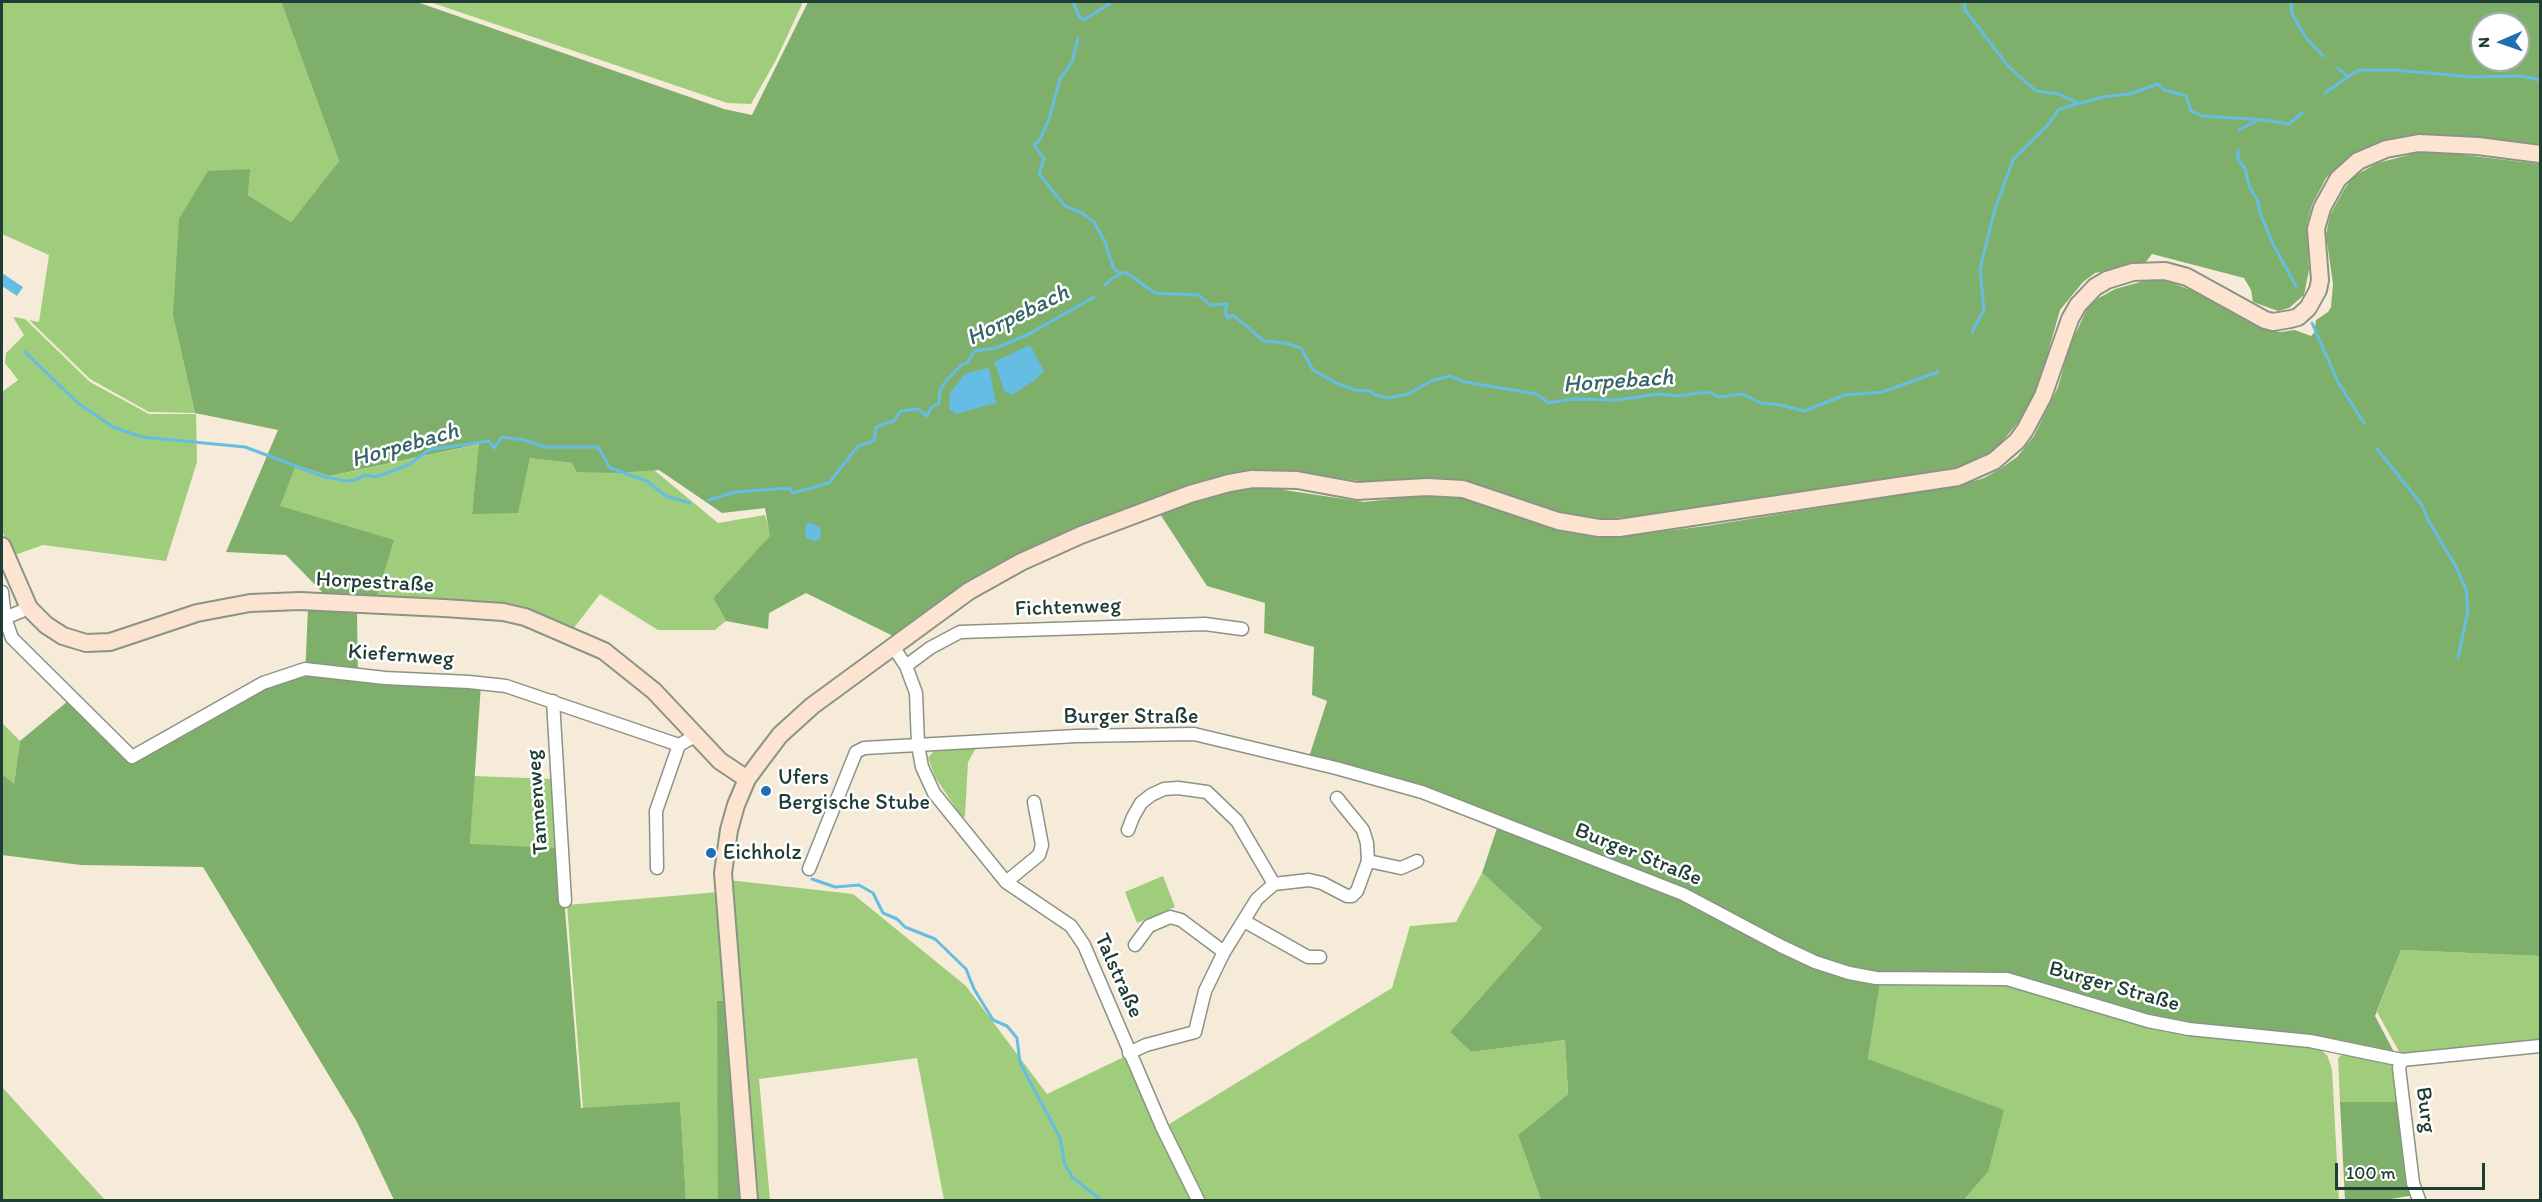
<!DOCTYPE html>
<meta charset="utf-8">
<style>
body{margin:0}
#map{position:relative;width:2542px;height:1202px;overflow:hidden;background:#f6ebd9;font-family:Itim,sans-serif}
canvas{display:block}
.frame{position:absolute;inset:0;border:3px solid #1f3d34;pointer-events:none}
.north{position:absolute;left:2470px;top:12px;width:60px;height:60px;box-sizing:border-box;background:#fff;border:2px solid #a5b1ae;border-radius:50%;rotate:268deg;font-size:16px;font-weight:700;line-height:24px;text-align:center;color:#1f3d34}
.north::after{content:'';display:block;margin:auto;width:21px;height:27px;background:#1f6fb2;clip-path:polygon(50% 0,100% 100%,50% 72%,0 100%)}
.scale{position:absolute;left:2335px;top:1163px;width:150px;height:27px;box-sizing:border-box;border:3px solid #1f3d34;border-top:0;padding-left:8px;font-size:18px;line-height:21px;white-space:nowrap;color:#1f3d34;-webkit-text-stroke:4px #fff;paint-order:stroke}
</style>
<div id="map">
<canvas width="2542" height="1202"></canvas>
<div class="frame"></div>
<div class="north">N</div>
<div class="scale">100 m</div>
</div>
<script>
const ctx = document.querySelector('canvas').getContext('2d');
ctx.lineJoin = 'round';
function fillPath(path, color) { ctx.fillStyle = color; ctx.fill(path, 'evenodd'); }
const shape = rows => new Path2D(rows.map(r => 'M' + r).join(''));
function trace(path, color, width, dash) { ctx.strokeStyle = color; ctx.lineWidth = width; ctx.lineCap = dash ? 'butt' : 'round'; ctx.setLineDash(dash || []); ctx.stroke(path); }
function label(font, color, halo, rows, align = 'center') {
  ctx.font = font + ' Itim,sans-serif'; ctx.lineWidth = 5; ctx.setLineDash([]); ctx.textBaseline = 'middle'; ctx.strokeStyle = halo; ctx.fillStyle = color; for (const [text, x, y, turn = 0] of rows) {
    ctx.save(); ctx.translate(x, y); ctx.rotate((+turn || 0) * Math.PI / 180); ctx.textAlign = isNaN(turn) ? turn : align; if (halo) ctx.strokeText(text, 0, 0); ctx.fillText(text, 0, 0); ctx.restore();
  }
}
fillPath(shape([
 [2,2,281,2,339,161,291,222,248,195,249,169,173,316,195,413,149,412,90,379,29,320,39,322,49,255,2,234],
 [430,2,803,2,776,60,751,104,727,103],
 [13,317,25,319,90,382,149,414,196,414,197,462,166,561,43,545,12,556,2,530,2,392,18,380,5,363,6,353,24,335],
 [480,444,472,513,517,513,530,458,572,463,618,473,654,470,718,523,765,515,771,536,713,598,726,621,715,630,658,630,600,594,573,629,375,602,279,506,296,465,331,476],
 [2,723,20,741,14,785,2,774],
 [976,748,968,762,965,817,961,816,935,777,928,758,934,751],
 [474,776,555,779,560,848,470,845],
 [1482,873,1542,928,1450,1032,1471,1052,1565,1040,1568,1094,1518,1135,1541,1200,1205,1200,1166,1126,1392,988,1410,926,1456,922],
 [1163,876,1175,907,1137,923,1125,892],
 [728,880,853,894,966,986,1047,1094,1128,1055,1194,1200,944,1200,917,1058,759,1079,770,1200,753,1200],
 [719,892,730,1000,717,1001,719,1200,686,1200,680,1103,583,1109,567,905],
 [2401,950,2540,956,2540,1044,2401,1055,2377,1012],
 [2006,982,2316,1046,2327,1055,2332,1069,2339,1200,1964,1200,1988,1172,1868,1059,1880,983],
 [2343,1054,2392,1062,2397,1071,2400,1102,2340,1102,2338,1058],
 [2,1087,105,1200,2,1200]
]), '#9fcd7b');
fillPath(shape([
 [281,2,417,2,724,109,752,115,808,2,2540,2,2540,148,2382,142,2350,155,2326,178,2312,205,2307,224,2309,270,2304,295,2289,308,2278,311,2253,302,2251,290,2244,278,2152,254,2145,263,2095,273,2083,282,2060,310,2042,374,2023,417,1999,445,1987,454,1958,467,1671,515,1595,519,1578,518,1410,482,1364,482,1297,471,1272,470,1229,477,1146,503,1063,533,967,584,895,637,806,593,769,613,768,629,726,621,713,598,770,536,765,508,722,513,659,470,618,473,577,472,572,463,530,458,518,513,472,514,479,444,330,476,296,465,280,506,394,540,375,602,325,595,286,555,226,552,278,430,195,413,173,316,179,219,208,171,250,169,248,195,291,222,339,161],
 [2482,24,2518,24,2518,60,2482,60],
 [2439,152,2540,164,2540,956,2401,950,2375,1016,2395,1054,2171,1022,2045,985,1881,975,1811,957,1679,888,1309,757,1327,701,1312,695,1314,647,1264,633,1265,603,1207,586,1158,511,1230,491,1273,485,1284,490,1364,502,1437,494,1457,497,1485,503,1538,524,1584,535,1616,537,1706,526,1961,485,1984,478,2000,469,2017,457,2034,436,2058,387,2070,345,2087,309,2097,299,2115,289,2151,279,2163,280,2194,291,2254,325,2280,332,2295,330,2311,336,2314,333,2316,320,2328,312,2331,307,2333,284,2326,235,2330,215,2345,188,2354,176,2378,163,2416,153],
 [308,608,357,611,358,678,481,685,470,844,560,848,581,1108,680,1102,686,1200,394,1200,357,1122,203,867,81,865,2,855,2,774,14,784,20,741,68,701,132,761,263,684,305,677],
 [1498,825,1656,886,1735,924,1880,983,1868,1059,2004,1110,1988,1172,1964,1200,1541,1200,1518,1135,1568,1094,1565,1040,1471,1052,1450,1032,1542,928,1482,873],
 [730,1000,743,1200,718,1200,717,1001],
 [2340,1102,2400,1102,2415,1195,2385,1200,2345,1200]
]), '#7fb06b');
fillPath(shape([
 [2,273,23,287,17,296,2,286],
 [1030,345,1044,371,1035,380,1012,395,1005,392,994,362],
 [989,368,996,403,956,414,949,409,950,393,966,373],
 [812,523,821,528,820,539,814,541,806,538,805,531,806,524]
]), '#66bde3');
trace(shape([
 [1073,2,1079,16,1084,20,1112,2],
 [1964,2,1965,10,2008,66,2036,91,2059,94,2078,103],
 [2291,2,2292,14,2306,38,2323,56],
 [1078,38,1072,62,1060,79,1049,119,1039,141,1034,145,1044,159,1039,174,1065,206,1082,213,1094,222,1105,242,1113,267,1120,274],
 [2338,68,2348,77],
 [2325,93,2358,70,2394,70,2472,77,2521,76,2540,80],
 [2239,130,2258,120],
 [2238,150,2238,160,2245,168,2249,186,2258,201,2260,214,2274,246,2296,286],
 [1105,285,1112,278,1125,272,1155,293,1199,295,1210,305,1227,304,1225,313,1228,318,1233,315,1264,341,1285,343,1301,348,1313,370,1336,383,1355,390,1370,391,1375,395,1388,398,1408,394,1431,381,1450,376,1465,382,1537,394,1548,403,1573,399,1617,400,1659,394,1678,396,1708,392,1719,397,1742,394,1761,403,1781,405,1804,411,1845,395,1882,392,1938,372],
 [2312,323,2338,382,2364,423],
 [1972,332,1984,310,1980,269,1995,209,2013,160,2048,125,2059,109,2103,97,2129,94,2158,84,2164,90,2186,96,2191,111,2202,116,2264,120,2289,124,2302,113],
 [25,352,79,404,113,427,142,437,245,447,325,477,345,481,356,480,365,475,376,477,390,472,410,464,429,450,441,448,489,441,494,448,502,437,524,440,545,447,598,447,610,468,647,481,666,496,690,503],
 [2377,449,2422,505,2428,520,2455,565,2466,589,2468,611,2458,658],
 [708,500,736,492,789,488,793,493,829,483,858,446,874,441,876,427,894,421,901,411,918,409,927,416,931,408,939,403,940,390,946,381,962,364,967,363,974,351,996,348,1029,334,1094,297],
 [812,879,835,887,859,885,873,893,883,913,897,919,905,927,935,939,966,969,974,989,993,1020,1007,1026,1017,1038,1020,1063,1060,1138,1065,1165,1073,1178,1101,1200]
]), '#66bde3', 3);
const street = shape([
 [2,592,5,618,12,638,132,757,263,683,305,669,385,678,469,682,506,686,679,745,695,736],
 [5,618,29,608],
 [892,645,906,666,916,693,918,745,922,767,934,793,1006,882,1071,926,1084,945,1162,1127,1198,1200],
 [906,666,930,648,960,632,1205,624,1242,629],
 [553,701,565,901],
 [1128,830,1133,817,1141,803,1151,795,1164,789,1178,788,1207,792,1237,821,1274,884],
 [1368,861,1401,868,1417,861],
 [657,868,656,811,679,745],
 [809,869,856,752,864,748,1076,736,1194,734,1336,768,1422,792,1683,894,1781,946,1815,962,1849,973,1876,978,2007,979,2148,1021,2189,1029,2310,1041,2402,1060,2540,1046],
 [1006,882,1039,855,1042,845,1034,802],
 [1244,921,1308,957,1320,957],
 [1135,945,1149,926,1170,917,1181,920,1224,952],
 [1129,1053,1146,1045,1195,1032,1205,991,1224,952,1257,899,1274,884,1309,880,1322,883,1347,896,1352,896,1357,891,1368,861,1367,843,1363,830,1337,798],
 [2402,1060,2399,1068,2413,1183,2419,1200]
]);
const secondary = shape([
 [2,546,29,608,46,625,63,636,86,643,110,642,197,613,250,603,300,601,444,608,503,612,525,617,604,651,654,691,720,761,747,779],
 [749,1200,723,873,729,830,736,805,747,779,758,764,780,735,812,706,969,591,1021,562,1081,535,1190,494,1229,483,1252,479,1297,480,1357,491,1427,487,1463,489,1558,521,1599,528,1619,528,1958,477,1994,461,2017,441,2025,430,2043,396,2070,319,2078,305,2095,287,2107,280,2133,272,2165,271,2187,277,2265,320,2273,322,2291,319,2298,317,2308,308,2318,290,2320,280,2316,229,2322,208,2338,179,2358,161,2386,149,2419,143,2478,146,2540,154]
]);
trace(street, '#8a9486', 15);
trace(secondary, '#8a9486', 20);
trace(street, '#fff', 12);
trace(secondary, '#fde4d1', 16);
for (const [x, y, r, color] of [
 [766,791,6,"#1f6fb2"],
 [711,853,6,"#1f6fb2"]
]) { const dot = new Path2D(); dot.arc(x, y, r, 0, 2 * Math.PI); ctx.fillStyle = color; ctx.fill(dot); trace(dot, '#fff', 2); }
label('22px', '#1f3d34', '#fff', [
 ["Horpestraße",375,583,3],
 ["Fichtenweg",1068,608,-2],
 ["Kiefernweg",401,656,4],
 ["Burger Straße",1131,717],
 ["Tannenweg",538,802,-94],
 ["Burger Straße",1638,855,22],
 ["Talstraße",1118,976,66],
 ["Burger Straße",2114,987,16],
 ["Burg",2425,1110,83]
]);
label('22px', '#1f3d34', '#fff', [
 ["Ufers",778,778],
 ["Bergische Stube",778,803],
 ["Eichholz",723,853]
], 'left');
label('italic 24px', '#346369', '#fff', [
 ["Horpebach",1018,316,-26],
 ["Horpebach",1618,382,-4],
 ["Horpebach",405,446,-16]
]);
</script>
